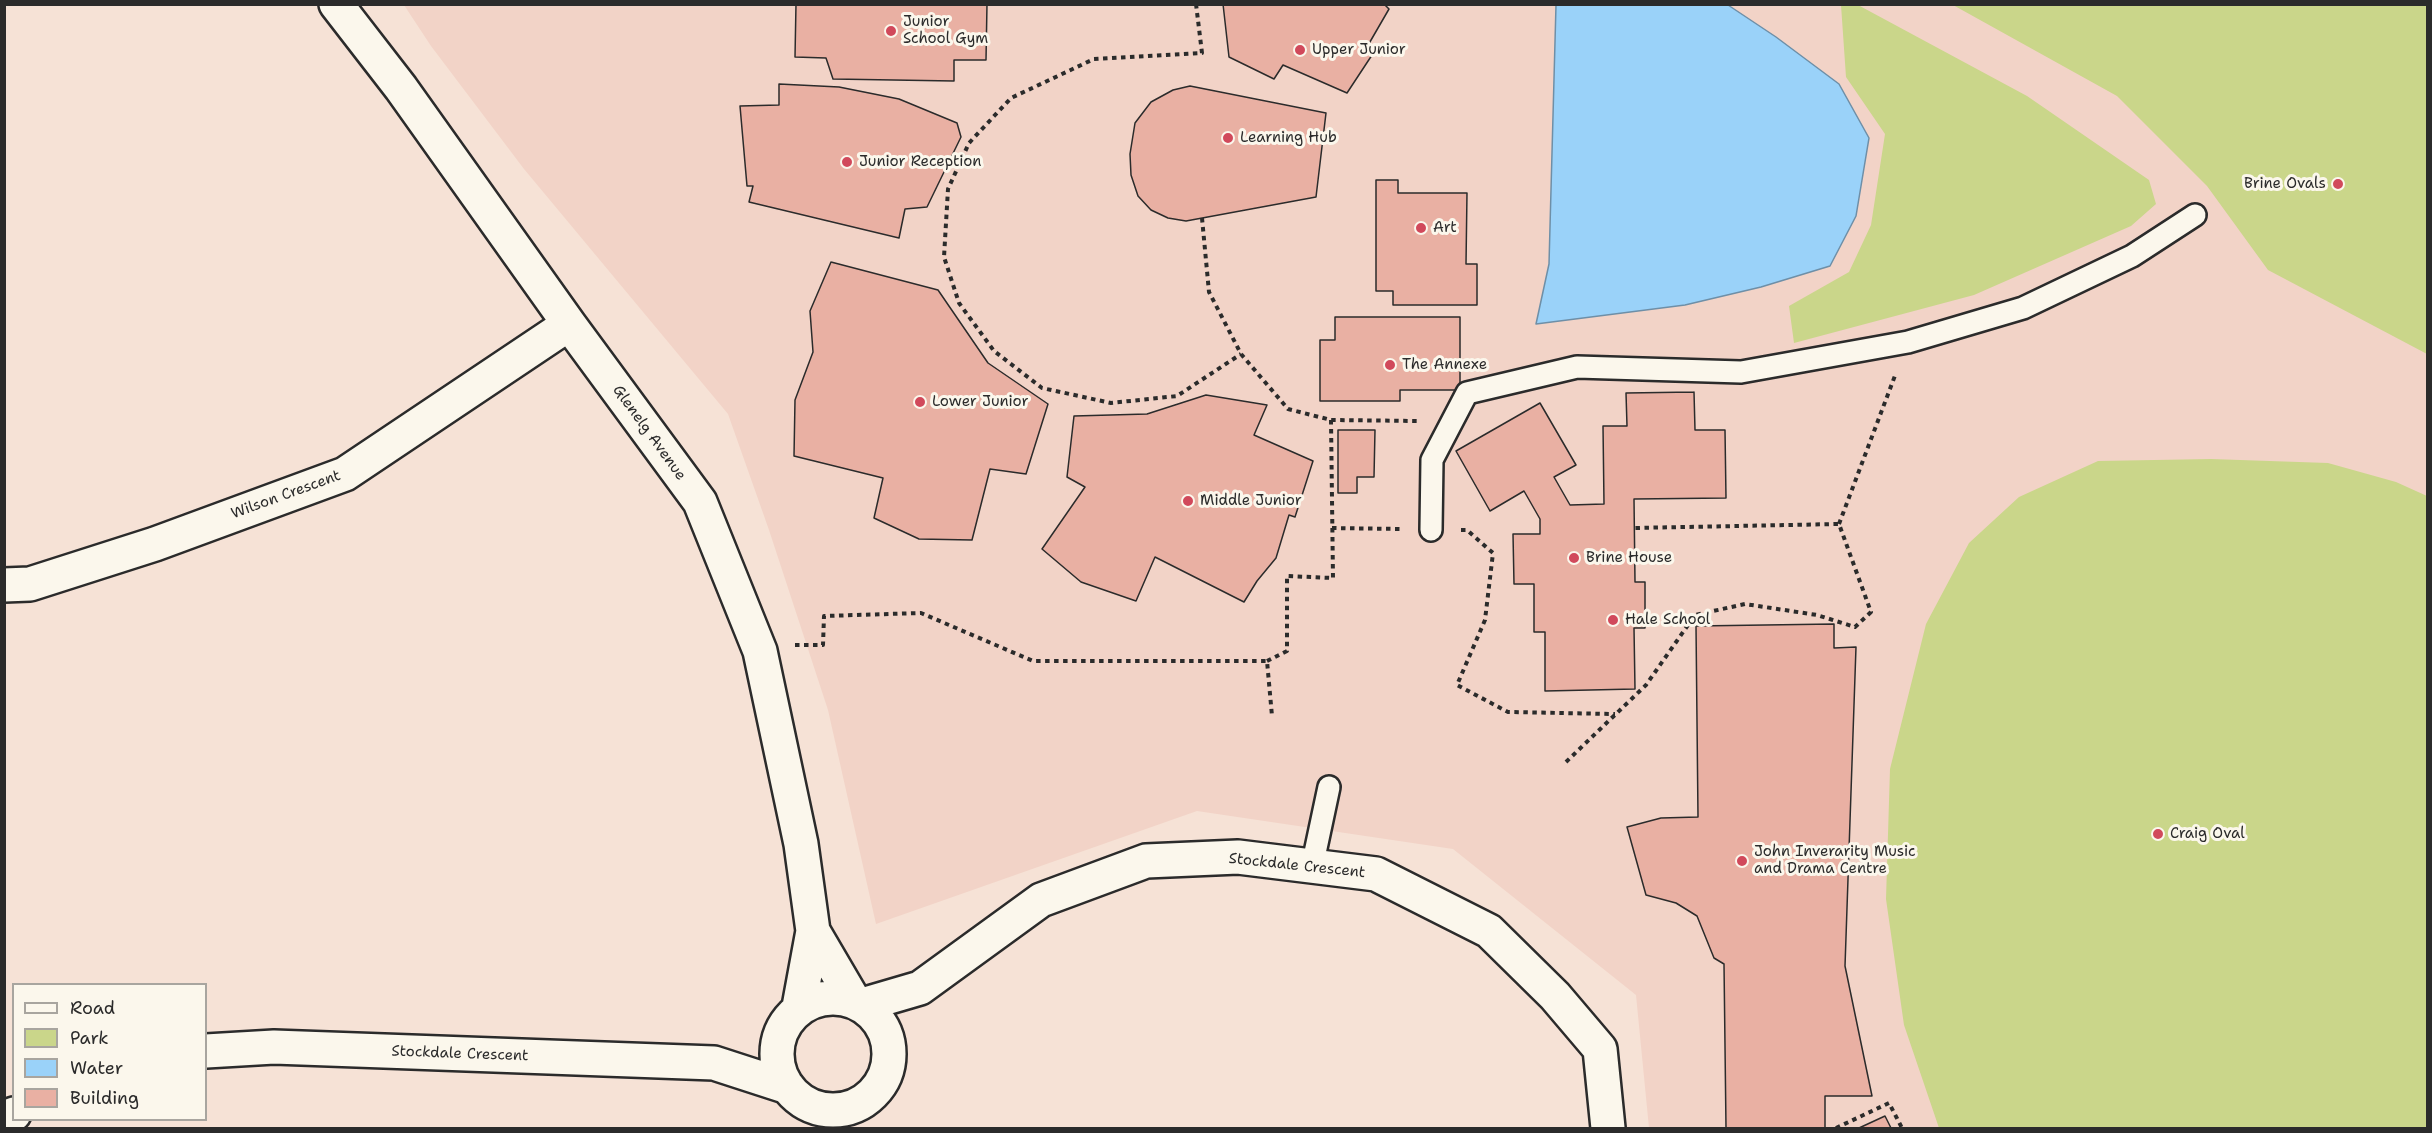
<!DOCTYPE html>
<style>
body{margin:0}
#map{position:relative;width:2432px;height:1133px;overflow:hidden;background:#f6e2d6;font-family:"Shantell Sans",sans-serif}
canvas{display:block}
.frame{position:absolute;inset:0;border:6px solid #2b2b2b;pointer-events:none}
.legend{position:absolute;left:12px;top:983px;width:195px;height:138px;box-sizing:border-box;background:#fbf7ec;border:2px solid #a8a59f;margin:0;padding:8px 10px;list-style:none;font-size:18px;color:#2b2b2b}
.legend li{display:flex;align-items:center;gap:12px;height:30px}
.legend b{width:30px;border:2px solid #a8a59f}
</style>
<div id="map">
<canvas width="2432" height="1133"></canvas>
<div class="frame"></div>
<ul class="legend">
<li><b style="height:8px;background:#fbf7ec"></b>Road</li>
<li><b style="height:16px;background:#cad68a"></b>Park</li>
<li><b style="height:16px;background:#9ad2f9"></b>Water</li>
<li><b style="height:16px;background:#e9b0a3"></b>Building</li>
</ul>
</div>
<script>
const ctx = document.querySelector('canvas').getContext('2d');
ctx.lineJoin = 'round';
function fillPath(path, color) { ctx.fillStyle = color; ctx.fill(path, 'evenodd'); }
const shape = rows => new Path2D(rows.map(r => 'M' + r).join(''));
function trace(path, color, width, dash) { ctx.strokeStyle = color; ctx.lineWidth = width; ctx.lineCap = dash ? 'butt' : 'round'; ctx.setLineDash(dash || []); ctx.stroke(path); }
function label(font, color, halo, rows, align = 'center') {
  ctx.font = font + ' "Shantell Sans",sans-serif'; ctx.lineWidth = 6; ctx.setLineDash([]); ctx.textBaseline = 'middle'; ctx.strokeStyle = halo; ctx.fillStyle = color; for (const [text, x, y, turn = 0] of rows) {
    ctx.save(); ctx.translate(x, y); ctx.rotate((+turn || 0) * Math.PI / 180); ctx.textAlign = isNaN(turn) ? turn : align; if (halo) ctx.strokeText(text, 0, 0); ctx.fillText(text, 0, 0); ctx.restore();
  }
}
fillPath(shape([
 [404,5,2427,5,2427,1128,1649,1128,1636,995,1453,849,1197,811,876,924,828,710,769,530,728,414,524,169,431,46]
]), '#f2d3c7');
fillPath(shape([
 [1841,5,1858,5,2027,96,2149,180,2156,204,2131,226,1974,295,1794,343,1789,306,1849,272,1871,225,1885,134,1846,77],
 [1953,5,2427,5,2427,354,2268,270,2207,186,2117,96],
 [2211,459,2328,463,2396,482,2427,496,2427,1128,1939,1128,1904,1025,1886,899,1890,769,1926,624,1969,543,2019,497,2098,461]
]), '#cad68a');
const water = shape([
 [1556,5,1728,5,1776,37,1839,84,1869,138,1856,216,1830,266,1761,287,1685,305,1536,324,1549,264,1556,5]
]);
fillPath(water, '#9ad2f9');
trace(water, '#6e8fa7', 1.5);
const building = shape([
 [796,4,987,4,986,60,954,60,954,81,833,79,826,58,795,57,796,4],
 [1223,4,1384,4,1389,9,1367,47,1374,52,1347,93,1283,65,1274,79,1229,57,1223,4],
 [779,84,839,87,899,99,957,123,961,137,927,207,905,209,899,238,749,202,753,186,747,186,740,106,779,105,779,84],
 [1190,86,1326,113,1316,197,1186,221,1168,218,1151,210,1138,196,1131,175,1130,154,1135,123,1151,102,1173,90,1190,86],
 [1376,180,1398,180,1398,193,1467,193,1466,264,1477,264,1477,305,1393,305,1393,291,1376,291,1376,180],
 [831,262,938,290,988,363,1048,404,1026,474,990,469,972,540,919,539,874,518,883,478,794,456,795,400,813,352,810,311,831,262],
 [1335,317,1460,317,1460,390,1400,390,1400,401,1320,401,1320,340,1335,340,1335,317],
 [1694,392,1695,430,1725,430,1726,498,1634,499,1635,582,1645,582,1645,628,1634,628,1635,689,1545,691,1545,632,1534,632,1534,584,1514,584,1513,534,1540,534,1540,519,1524,491,1490,511,1456,451,1540,403,1576,465,1554,477,1570,505,1604,504,1603,426,1627,426,1626,393,1694,392],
 [1206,395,1267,405,1254,435,1313,461,1295,517,1289,515,1276,558,1257,581,1244,602,1155,557,1136,601,1081,582,1042,549,1085,487,1067,477,1074,416,1147,414,1206,395],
 [1338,430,1375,430,1374,477,1357,477,1357,493,1338,493,1338,430],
 [1834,624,1834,648,1856,647,1845,966,1872,1096,1825,1096,1825,1128,1726,1128,1724,964,1714,958,1697,916,1676,903,1646,895,1627,827,1661,818,1698,817,1696,626,1834,624],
 [1885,1116,1891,1128,1859,1128,1885,1116]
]);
fillPath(building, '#e9b0a3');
trace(building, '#2b2b2b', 1.5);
const lane = shape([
 [1431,530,1432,460,1467,393,1577,367,1741,372,1908,342,2023,308,2132,256,2195,215],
 [1312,867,1329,787]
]);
const street = shape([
 [336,4,401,88,569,324,700,502,760,651,801,844,813,931,799,1007],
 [4,585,30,584,155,544,345,474,569,324],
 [813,931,854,1001],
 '777 1054a56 56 0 1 1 112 0a56 56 0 1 1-112 0Z',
 [862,1005,920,988,1041,900,1146,861,1238,857,1376,874,1489,931,1555,996,1600,1049,1608,1128],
 [206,1051,274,1047,714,1063,788,1087],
 [4,1118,14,1114]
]);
trace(lane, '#2b2b2b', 26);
trace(street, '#2b2b2b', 38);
trace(shape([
 [1196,4,1202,53,1094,59,1011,98,969,143,948,189,944,257,959,303,994,351,1042,388,1111,403,1177,396,1241,354],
 [1202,218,1209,292,1241,354,1288,409,1331,420,1418,421],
 [1839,524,1896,373],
 [1332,528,1402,529],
 [1461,530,1467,530,1493,553,1485,620,1457,685,1508,712,1615,714],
 [795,645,823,645,824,616,921,613,1033,661,1267,661,1272,716],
 [1267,661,1287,651,1287,576,1333,578,1331,420],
 [1566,762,1646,685,1695,615,1745,604,1817,615,1855,627,1871,612,1839,524,1634,528],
 [1836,1128,1889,1103,1902,1128]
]), '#2b2b2b', 4, [4.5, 4.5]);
trace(lane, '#fbf7ec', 21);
trace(street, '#fbf7ec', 33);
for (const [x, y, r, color] of [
 [891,31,6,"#d1495b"],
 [1300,50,6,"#d1495b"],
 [1228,138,6,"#d1495b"],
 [847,162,6,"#d1495b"],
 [2338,184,6,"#d1495b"],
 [1421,228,6,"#d1495b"],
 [1390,365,6,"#d1495b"],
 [920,402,6,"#d1495b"],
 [1188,501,6,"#d1495b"],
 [1574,558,6,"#d1495b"],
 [1613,620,6,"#d1495b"],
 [2158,834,6,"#d1495b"],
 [1742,861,6,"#d1495b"]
]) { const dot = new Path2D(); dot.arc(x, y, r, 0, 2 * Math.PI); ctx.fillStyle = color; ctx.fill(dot); trace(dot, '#fbf7ec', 2); }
label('15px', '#2b2b2b', '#fbf7ec', [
 ["Junior",903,22],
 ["School Gym",903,39],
 ["Upper Junior",1312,50],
 ["Learning Hub",1240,138],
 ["Junior Reception",859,162],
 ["Brine Ovals",2326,184,"right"],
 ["Art",1433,228],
 ["The Annexe",1402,365],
 ["Lower Junior",932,402],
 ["Middle Junior",1200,501],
 ["Brine House",1586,558],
 ["Hale School",1625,620],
 ["Craig Oval",2170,834],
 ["John Inverarity Music",1754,852],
 ["and Drama Centre",1754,869]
], 'left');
label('15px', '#2b2b2b', '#fbf7ec', [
 ["Glenelg Avenue",649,433,54],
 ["Wilson Crescent",286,495,-20],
 ["Stockdale Crescent",1297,866,6],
 ["Stockdale Crescent",460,1054,2]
]);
</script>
